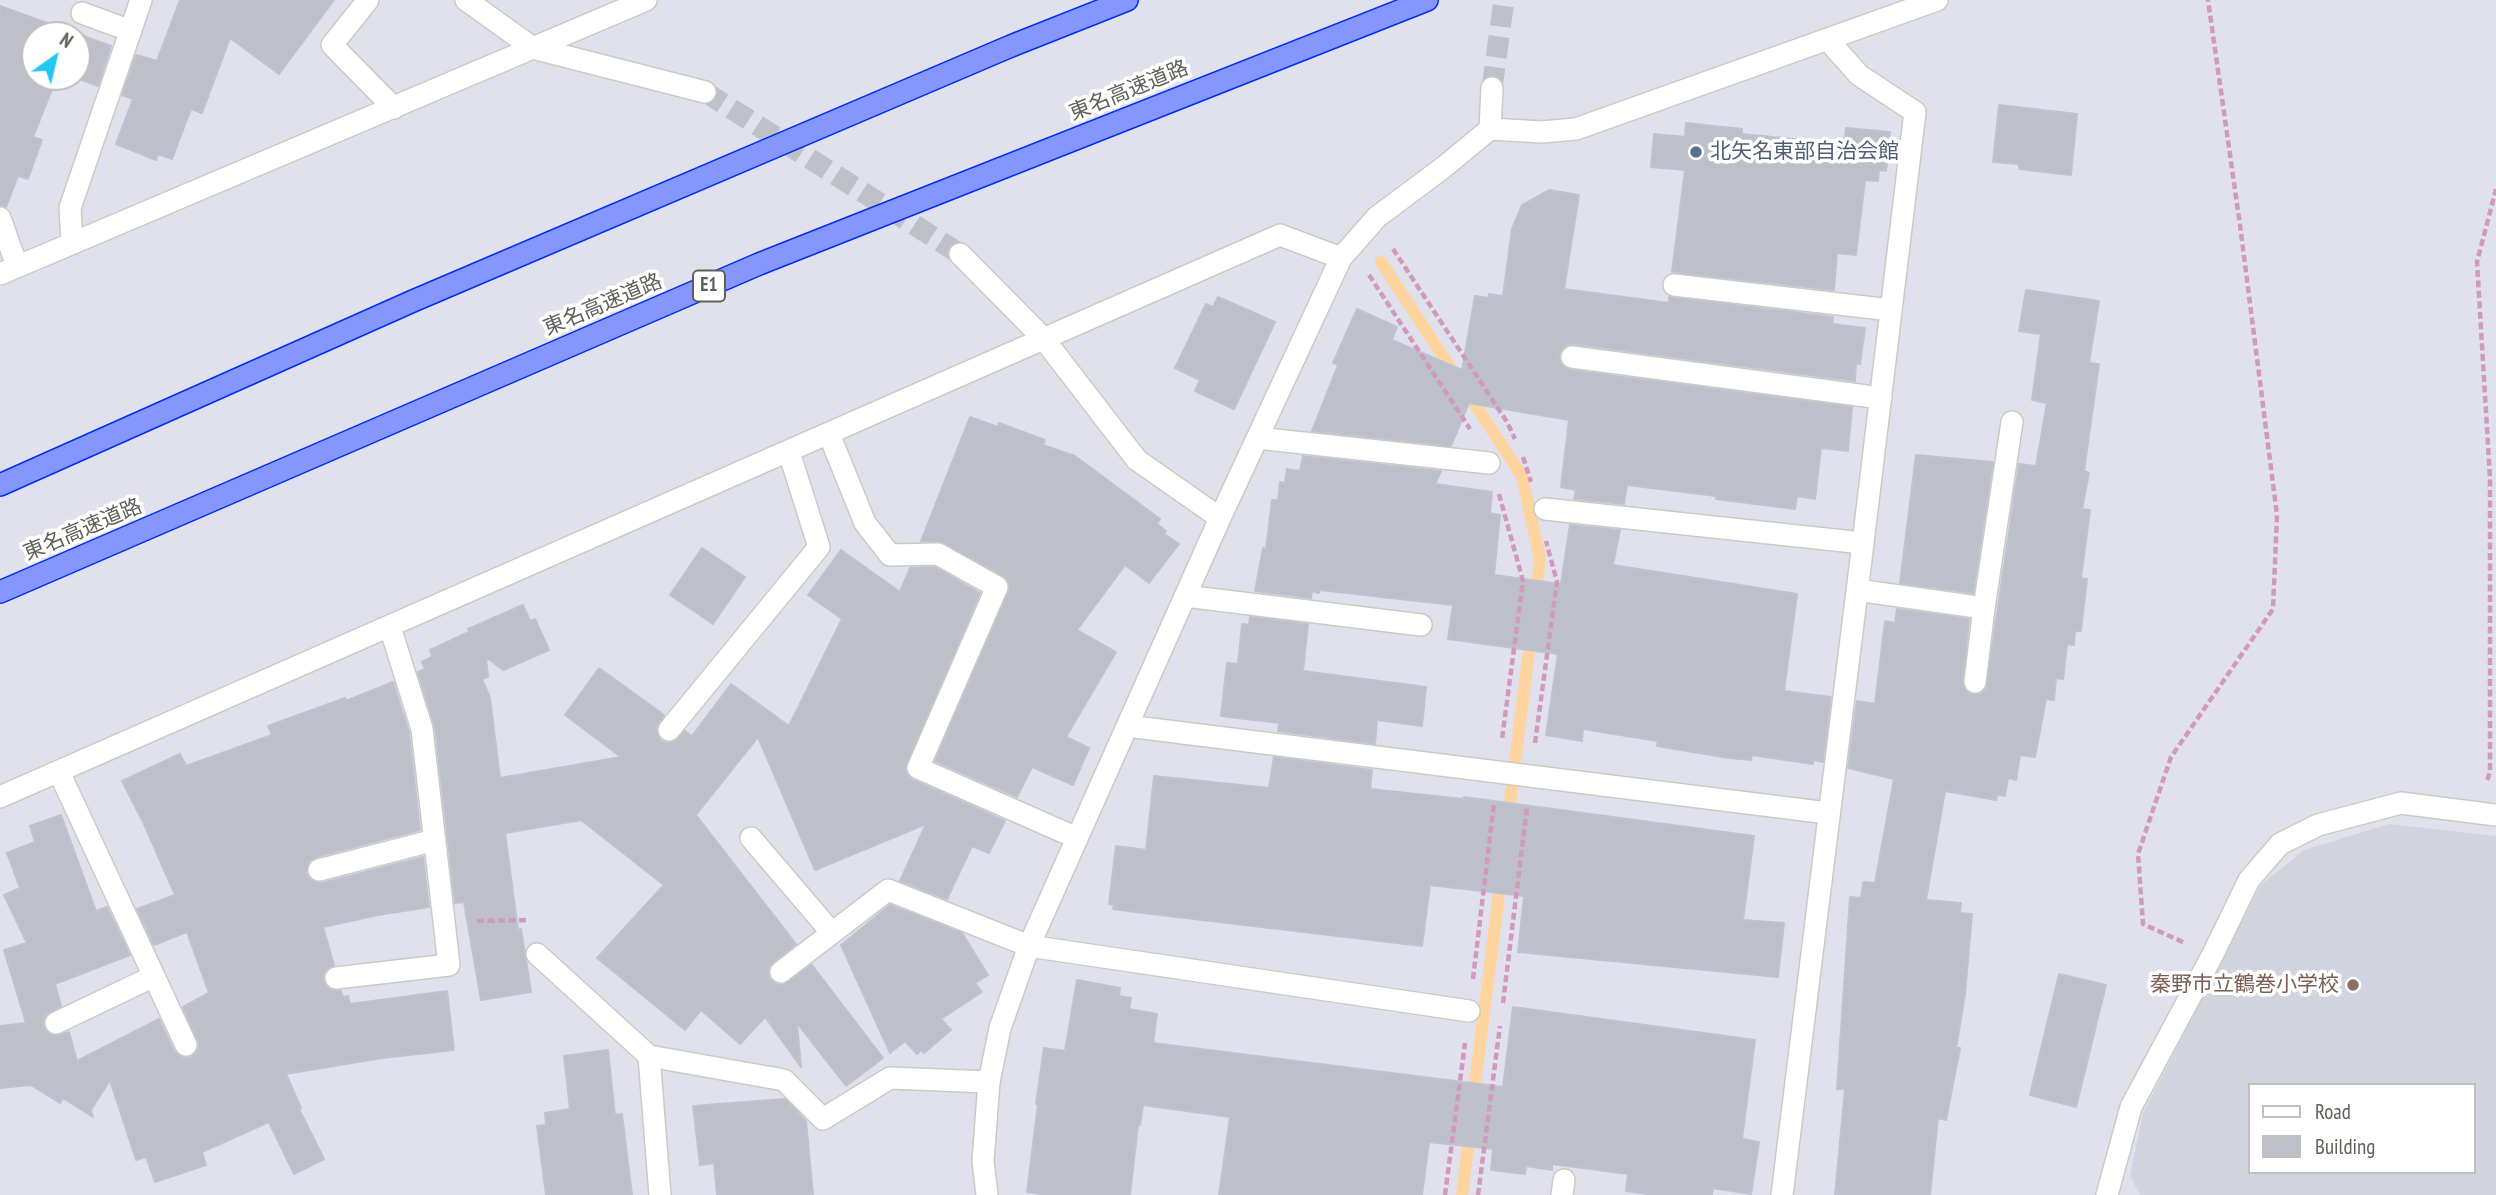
<!DOCTYPE html>
<meta charset="utf-8">
<style>
body{margin:0}
#map{position:relative;width:2496px;height:1195px;overflow:hidden;background:#e0e1ed;font-family:"PT Sans Narrow",sans-serif}
canvas{display:block}
.legend{position:absolute;left:2248px;top:1083px;width:228px;height:91px;box-sizing:border-box;background:#fff;border:2px solid #c0bfbd;margin:0;padding:9px 12px;list-style:none;font-size:21px;color:#625f59}
.legend li{display:flex;align-items:center;gap:14px;height:35px}
.legend b{width:35px;border:2px solid #c0bfbd}
.north{position:absolute;left:21px;top:21px;width:70px;height:70px;box-sizing:border-box;background:#fff;border:2px solid #c0bfbd;border-radius:50%;rotate:34deg;font-size:19px;font-weight:700;line-height:28px;text-align:center;color:#625f59}
.north::after{content:'';display:block;margin:auto;width:24px;height:32px;background:#23c8f0;clip-path:polygon(50% 0,100% 100%,50% 72%,0 100%)}
</style>
<div id="map">
<canvas width="2496" height="1195"></canvas>
<ul class="legend">
<li><b style="height:9px;background:#fff"></b>Road</li>
<li><b style="height:19px;background:#bdc0c8"></b>Building</li>
</ul>
<div class="north">N</div>
</div>
<script>
const ctx = document.querySelector('canvas').getContext('2d');
ctx.lineJoin = 'round';
function fillPath(path, color) { ctx.fillStyle = color; ctx.fill(path, 'evenodd'); }
const shape = rows => new Path2D(rows.map(r => 'M' + r).join(''));
function trace(path, color, width, dash) { ctx.strokeStyle = color; ctx.lineWidth = width; ctx.lineCap = dash ? 'butt' : 'round'; ctx.setLineDash(dash || []); ctx.stroke(path); }
function label(font, color, halo, rows, align = 'center') {
  ctx.font = font + ' "PT Sans Narrow","Noto Sans JP",sans-serif'; ctx.lineWidth = 7; ctx.setLineDash([]); ctx.textBaseline = 'middle'; ctx.strokeStyle = halo; ctx.fillStyle = color; for (const [text, x, y, turn = 0] of rows) {
    ctx.save(); ctx.translate(x, y); ctx.rotate((+turn || 0) * Math.PI / 180); ctx.textAlign = isNaN(turn) ? turn : align; if (halo) ctx.strokeText(text, 0, 0); ctx.fillText(text, 0, 0); ctx.restore();
  }
}
fillPath(shape([
 [2389,824,2496,836,2496,1195,2140,1195,2130,1175,2143,1113,2261,885,2304,850],
 [2249,1085,2473,1085,2473,1172,2249,1172]
]), '#d1d3df');
trace(shape([
 [1381,262,1456,376],
 [1466,391,1522,476,1540,559,1536,596],
 [1508,818,1531,634],
 [1473,1099,1501,878],
 [1462,1195,1470,1131]
]), '#ffd49e', 12);
const building = shape([
 [180,0,334,0,279,74,230,38,202,113,191,109,172,159,158,154,156,160,116,144,133,99,122,95,136,55,157,61,180,0],
 [0,6,111,46,98,86,74,77,77,77,77,35,35,35,35,77,57,77,33,137,42,140,28,179,18,176,6,207,0,205,0,6],
 [1999,105,2077,114,2071,175,2019,169,2019,164,1993,162,1999,105],
 [1686,123,1742,129,1742,134,1844,144,1846,128,1890,132,1886,171,1879,170,1878,181,1865,180,1856,255,1837,253,1834,290,1672,272,1685,170,1651,167,1654,134,1685,137,1686,123],
 [1549,190,1579,195,1564,289,1669,303,1669,297,1833,317,1832,324,1865,328,1860,364,1856,363,1855,381,1574,344,1566,345,1559,355,1560,363,1570,370,1852,407,1848,451,1821,448,1815,499,1797,496,1795,509,1716,499,1716,496,1627,485,1624,504,1574,499,1576,490,1561,487,1569,420,1469,403,1451,446,1312,431,1338,365,1333,363,1357,309,1397,327,1392,340,1462,370,1475,296,1489,298,1489,294,1503,296,1512,229,1522,205,1549,190],
 [2026,290,2099,301,2089,363,2099,364,2084,471,2089,473,2082,509,2090,510,2081,578,2087,579,2081,631,2075,631,2074,645,2067,644,2063,679,2056,678,2054,700,2046,699,2035,757,2020,755,2016,780,2008,778,2005,796,1997,794,1996,800,1945,791,1926,900,1961,903,1960,913,1972,914,1965,994,1956,1048,1960,1048,1946,1120,1938,1118,1930,1195,1835,1195,1845,1089,1837,1089,1850,897,1861,898,1863,882,1875,883,1894,779,1848,768,1857,701,1875,704,1885,621,1895,623,1897,609,1969,619,1963,686,1967,692,1974,695,1981,694,1986,689,2019,464,2036,466,2047,403,2032,400,2041,334,2019,331,2026,290],
 [1218,297,1275,322,1234,409,1195,391,1200,380,1175,368,1206,304,1213,307,1218,297],
 [970,417,998,427,999,423,1045,440,1043,445,1075,456,1160,519,1157,524,1166,531,1164,534,1179,544,1149,583,1125,565,1077,630,1116,652,1066,737,1089,748,1073,785,1032,767,1017,797,935,761,1010,587,1003,576,944,543,921,541,970,417],
 [1916,455,1993,462,1973,593,1900,583,1916,455],
 [1303,456,1441,471,1435,484,1492,492,1490,513,1500,515,1494,575,1561,584,1570,525,1620,530,1613,565,1797,594,1784,691,1831,697,1823,762,1813,760,1813,764,1752,755,1751,760,1729,758,1657,746,1658,741,1583,729,1582,741,1546,735,1558,654,1448,639,1453,605,1320,590,1319,593,1312,591,1311,598,1255,591,1263,548,1266,549,1272,500,1278,500,1280,482,1285,483,1287,469,1300,471,1303,456],
 [702,548,745,577,713,624,670,595,702,548],
 [841,550,900,592,910,568,935,567,980,593,905,769,907,775,913,780,1005,821,989,853,972,846,947,899,900,881,926,824,815,870,758,737,696,815,796,944,769,966,768,974,771,980,777,984,783,985,812,965,883,1058,846,1086,797,1023,801,1067,765,1017,740,1044,701,1010,685,1030,597,958,664,885,581,820,505,833,518,930,521,929,531,992,481,1000,464,902,455,903,435,727,418,672,425,669,422,662,432,657,430,650,469,632,468,629,523,605,530,621,535,619,549,650,503,670,486,657,488,677,482,679,490,698,500,778,621,757,565,715,599,668,664,715,656,729,660,740,666,743,674,742,685,731,692,736,731,684,789,726,842,619,808,595,841,550],
 [1250,617,1308,624,1303,671,1426,687,1422,726,1377,720,1375,744,1278,731,1279,723,1221,716,1227,663,1238,664,1242,624,1249,625,1250,617],
 [393,682,409,732,420,830,316,857,309,861,306,873,310,880,322,883,423,857,429,907,378,915,323,927,334,965,324,972,323,980,330,990,341,991,343,997,348,996,350,1004,447,991,454,1050,382,1058,286,1074,301,1108,299,1109,324,1159,294,1174,269,1122,202,1152,206,1165,155,1182,146,1157,136,1160,110,1080,91,1110,93,1117,63,1098,60,1103,31,1085,0,1088,0,1026,26,1023,4,950,27,943,4,895,20,888,7,853,35,842,30,826,61,815,96,911,107,907,130,955,55,984,61,1006,46,1015,43,1023,45,1029,54,1036,69,1032,77,1061,159,1019,174,1051,184,1058,191,1057,197,1052,199,1045,183,1007,209,993,187,932,154,945,137,909,175,895,144,824,122,781,180,754,186,766,272,735,268,726,345,698,346,701,393,682],
 [1274,757,1372,770,1370,789,1463,799,1464,797,1754,836,1743,920,1784,923,1778,977,1518,952,1524,896,1430,885,1422,946,1143,913,1113,909,1114,905,1109,904,1116,846,1146,850,1154,776,1269,788,1274,757],
 [890,905,962,933,988,975,975,983,982,992,941,1019,951,1030,924,1053,921,1050,917,1054,905,1041,890,1053,841,945,890,905],
 [2059,974,2106,985,2076,1107,2030,1095,2059,974],
 [1077,980,1120,988,1119,996,1131,998,1129,1009,1157,1014,1153,1043,1503,1087,1513,1007,1755,1040,1742,1139,1759,1142,1751,1194,1713,1188,1712,1195,1655,1195,1626,1191,1628,1174,1552,1164,1552,1170,1526,1166,1525,1174,1491,1170,1493,1149,1429,1142,1422,1195,1219,1195,1230,1117,1143,1105,1140,1125,1138,1125,1130,1195,1047,1195,1027,1192,1038,1104,1036,1104,1044,1048,1065,1051,1077,980],
 [608,1050,615,1115,622,1114,632,1195,546,1195,537,1126,546,1125,545,1113,570,1109,564,1056,608,1050],
 [785,1099,806,1121,813,1195,717,1195,714,1163,700,1165,693,1106,785,1099]
]);
fillPath(building, '#bdc0c8');
trace(building, '#bec2d2', 2);
trace(shape([
 [1492,88,1504,0],
 [705,92,960,254]
]), '#c0c0c8', 21, [21, 10]);
const minor = shape([
 [368,0,332,45,394,108],
 [466,0,533,48,705,92],
 [82,13,131,31],
 [1490,129,1492,88],
 [0,218,17,266],
 [72,243,70,208,141,0],
 [960,254,1043,338,1137,460,1220,518],
 [0,274,646,0],
 [1674,285,1891,310],
 [1572,357,1881,398],
 [829,434,865,523,890,555,938,554,997,587,918,768,1077,838],
 [1257,438,1489,463],
 [1545,509,1863,543],
 [1857,590,1984,608,2012,422],
 [1185,596,1421,625],
 [1975,682,1984,608],
 [1127,726,1828,813],
 [669,730,819,547,789,452],
 [59,772,186,1045],
 [0,797,1280,235,1341,258],
 [751,838,832,933],
 [319,870,435,840],
 [537,954,649,1056],
 [781,972,888,890,1029,946,1469,1011],
 [336,978,449,965,422,729,390,627],
 [56,1023,154,976],
 [660,1195,649,1056,784,1080,823,1119,890,1078,989,1082],
 [987,1195,983,1161,989,1082,1000,1028,1029,946,1220,518,1341,258,1377,217,1444,167,1490,129,1542,132,1576,129,1937,0],
 [1562,1195,1564,1180],
 [1782,1195,1863,543,1915,112,1859,75,1827,39],
 [2107,1195,2131,1107,2212,956,2249,880,2280,844,2318,825,2401,803,2496,815]
]);
const highway = shape([
 [0,485,413,301,1011,46,1127,0],
 [0,592,759,264,1427,0]
]);
trace(minor, '#cccac4', 24);
trace(highway, '#002eed', 24);
trace(shape([
 [1393,249,1507,422,1515,439],
 [1369,275,1470,429],
 [1523,457,1531,482],
 [1499,494,1523,581,1502,739],
 [1535,743,1557,582,1546,541],
 [2487,780,2490,773,2490,478,2477,262,2496,189],
 [477,921,528,920],
 [2183,942,2143,924,2138,854,2171,757,2273,609,2277,515,2240,225,2208,0],
 [1473,979,1494,803],
 [1503,1003,1527,807],
 [1445,1195,1465,1043],
 [1478,1195,1500,1026]
]), '#d199bc', 4.5, [7, 3.5]);
trace(minor, '#fff', 21);
trace(highway, '#8596ff', 21);
for (const [x, y, r, color] of [
 [1696,152,7,"#5c6f8a"],
 [2353,985,7,"#8d6e63"]
]) { const dot = new Path2D(); dot.arc(x, y, r, 0, 2 * Math.PI); ctx.fillStyle = color; ctx.fill(dot); trace(dot, '#fff', 2.5); }
for (const [x, y, w] of [
 [709,286,32]
]) { const box = new Path2D(); box.roundRect(x - w / 2, y - 15.5, w, 31, 5); ctx.fillStyle = '#fff'; ctx.fill(box); trace(box, '#625f59', 2); }
label('bold 19px', '#625f59', null, [
 ["E1",709,286]
]);
label('21px', '#625f59', '#fff', [
 ["東名高速道路",1129,91,-22],
 ["東名高速道路",603,305,-23],
 ["東名高速道路",83,530,-23]
]);
label('21px', '#4e5e75', '#fff', [
 ["北矢名東部自治会館",1710,152]
], 'left');
label('21px', '#785e54', '#fff', [
 ["秦野市立鶴巻小学校",2339,985]
], 'right');
</script>
